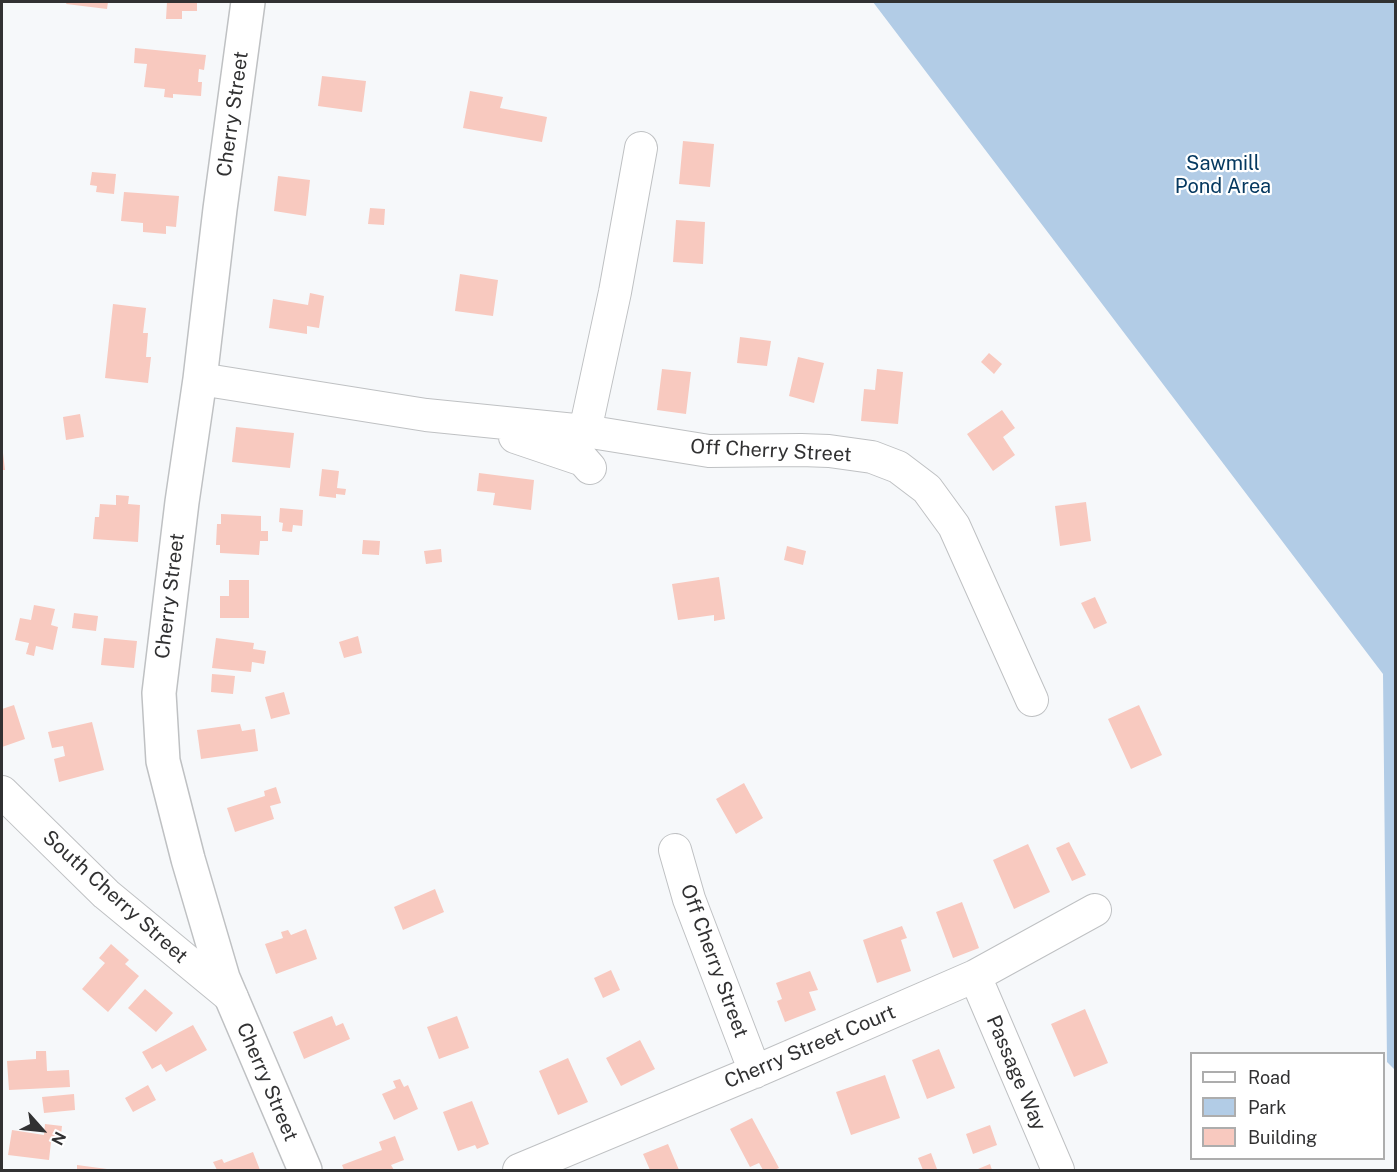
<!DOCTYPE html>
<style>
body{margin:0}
#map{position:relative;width:1397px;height:1172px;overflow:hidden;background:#f6f8fa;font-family:"Public Sans",sans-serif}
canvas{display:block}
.frame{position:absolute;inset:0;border:3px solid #313132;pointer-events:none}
.legend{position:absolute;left:1190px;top:1052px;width:195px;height:108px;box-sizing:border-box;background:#fff;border:2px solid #adadad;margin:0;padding:8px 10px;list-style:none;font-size:18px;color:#313132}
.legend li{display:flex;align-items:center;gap:12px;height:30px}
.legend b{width:30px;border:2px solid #adadad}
.north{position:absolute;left:12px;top:1100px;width:60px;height:60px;-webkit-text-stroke:4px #fff;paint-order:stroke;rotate:117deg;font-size:16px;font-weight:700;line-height:24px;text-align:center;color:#313132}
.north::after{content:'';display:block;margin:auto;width:21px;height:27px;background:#313132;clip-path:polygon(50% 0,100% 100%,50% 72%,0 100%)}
</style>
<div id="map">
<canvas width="1397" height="1172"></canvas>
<div class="frame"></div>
<ul class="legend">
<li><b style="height:8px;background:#fff"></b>Road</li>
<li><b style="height:16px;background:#b2cce6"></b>Park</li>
<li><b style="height:16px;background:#f8c9bf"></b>Building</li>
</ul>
<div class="north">N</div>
</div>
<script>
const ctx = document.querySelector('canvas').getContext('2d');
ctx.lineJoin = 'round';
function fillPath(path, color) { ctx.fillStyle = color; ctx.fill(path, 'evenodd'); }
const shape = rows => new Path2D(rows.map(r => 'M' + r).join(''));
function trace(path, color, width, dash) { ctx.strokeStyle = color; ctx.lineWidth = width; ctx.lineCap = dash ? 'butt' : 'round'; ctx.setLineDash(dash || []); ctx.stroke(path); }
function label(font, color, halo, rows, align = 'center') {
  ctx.font = font + ' "Public Sans",sans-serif'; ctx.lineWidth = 4.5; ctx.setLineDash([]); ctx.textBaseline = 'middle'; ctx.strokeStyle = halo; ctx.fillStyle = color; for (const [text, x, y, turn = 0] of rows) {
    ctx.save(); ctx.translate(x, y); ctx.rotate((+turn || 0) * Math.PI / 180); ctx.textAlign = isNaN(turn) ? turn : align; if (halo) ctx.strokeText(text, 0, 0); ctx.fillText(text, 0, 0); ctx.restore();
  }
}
fillPath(shape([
 [873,2,1395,2,1395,1070,1387,1062,1383,674]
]), '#b2cce6');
fillPath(shape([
 [67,2,108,2,107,9,66,4],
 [167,2,197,2,197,11,182,11,182,19,166,19],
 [135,48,206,55,204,70,199,69,198,82,202,82,201,96,173,94,173,98,164,97,165,89,144,87,147,64,134,63],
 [322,76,366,81,362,112,318,106],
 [470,91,503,97,500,108,547,117,542,142,463,128],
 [683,141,714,144,710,187,679,184],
 [92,172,116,174,114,194,96,192,97,186,90,185],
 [278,176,310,180,306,216,274,211],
 [124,192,179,196,176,227,166,226,166,234,143,232,143,223,121,221],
 [370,208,385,209,384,225,368,224],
 [676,220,705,222,703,264,673,262],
 [460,274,498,280,493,316,455,311],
 [310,293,324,296,319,328,307,326,307,334,269,328,273,299,308,305],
 [113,304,146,308,143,333,148,333,146,357,151,357,148,383,105,378],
 [740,337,771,341,767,366,737,363],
 [989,353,1002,364,994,374,981,362],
 [798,357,824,363,814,403,789,396],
 [662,369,691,372,686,414,657,410],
 [877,369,903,372,898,424,861,421,864,389,875,390],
 [1002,410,1015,428,1003,437,1015,455,993,471,967,434],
 [80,414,84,437,66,440,63,417],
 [236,427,294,433,290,468,232,462],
 [2,453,3,453,5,470,2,470],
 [322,469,339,471,337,488,346,489,345,495,336,494,336,498,319,496],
 [479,473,534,480,531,510,493,505,495,493,477,491],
 [116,495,129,496,128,504,140,505,138,542,93,539,95,517,99,517,100,504,116,505],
 [1086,502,1091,541,1060,546,1055,506],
 [280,508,303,510,302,526,293,525,292,532,282,531,283,523,279,522],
 [221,514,261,516,261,531,268,531,268,541,260,541,259,555,220,553,220,545,216,545,217,524,221,524],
 [363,540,380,541,379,555,362,554],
 [787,546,806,551,803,565,784,560],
 [441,549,442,562,426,564,424,551],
 [719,577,725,619,714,621,714,615,678,620,672,584],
 [229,580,249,580,249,618,220,618,220,596,229,596],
 [1095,597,1107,623,1094,629,1081,603],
 [34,605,55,609,51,625,58,627,53,650,36,646,34,656,26,654,29,643,15,640,20,618,31,620],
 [74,613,98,616,96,631,72,628],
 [358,636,362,653,344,658,339,642],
 [104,638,137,641,134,668,101,665],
 [216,638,254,643,253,649,266,651,264,664,252,662,251,672,212,668],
 [212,674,235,676,233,694,211,692],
 [284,692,290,714,271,719,265,697],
 [14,705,25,739,2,747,2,709],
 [1139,705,1162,755,1131,769,1108,719],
 [92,722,104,770,59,782,54,759,65,756,63,746,52,748,48,732],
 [240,724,242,731,255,729,258,751,201,759,197,730],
 [744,783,763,818,736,834,716,799],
 [276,787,281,803,270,806,274,819,235,832,227,808,265,796,264,791],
 [1069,842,1086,875,1072,881,1056,848],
 [1028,844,1050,892,1014,909,993,860],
 [435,889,444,912,403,930,394,907],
 [962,902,979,948,953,958,936,912],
 [902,926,907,938,901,940,911,971,877,983,863,940],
 [306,929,317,959,276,974,265,944,283,938,281,932,288,930,291,935],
 [111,944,129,960,125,964,139,976,108,1012,82,989,105,963,99,958],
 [611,970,620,990,603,998,594,978],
 [810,971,818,990,809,992,816,1010,785,1022,777,1001,782,999,776,983],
 [145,989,173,1013,156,1032,128,1008],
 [1085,1009,1108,1063,1074,1077,1051,1024],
 [332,1016,336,1026,343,1023,350,1039,304,1059,293,1032],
 [457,1016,469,1048,439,1059,427,1027],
 [193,1025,207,1050,166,1072,161,1064,152,1069,142,1052],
 [640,1040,655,1069,621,1086,606,1058],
 [939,1049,955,1088,927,1099,912,1060],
 [36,1051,46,1051,47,1071,69,1070,70,1087,9,1090,7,1061,36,1059],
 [568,1058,588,1102,558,1115,539,1071],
 [885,1075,900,1118,851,1135,836,1092],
 [400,1079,404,1087,408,1085,418,1109,394,1120,382,1094,396,1088,393,1081],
 [148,1085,156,1100,133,1112,125,1098],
 [74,1094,75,1110,44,1113,42,1097],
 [472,1101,489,1144,477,1149,475,1145,458,1151,443,1112],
 [752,1118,779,1168,774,1170,763,1170,759,1163,750,1167,730,1129],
 [45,1124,62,1126,60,1143,51,1142,49,1160,8,1155,12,1130,44,1135],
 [990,1125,997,1145,973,1154,966,1134],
 [395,1136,404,1160,391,1165,394,1170,344,1170,342,1165,382,1150,379,1142],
 [668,1144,679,1170,650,1170,643,1154],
 [253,1152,260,1170,217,1170,213,1162,222,1159,224,1163],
 [931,1153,937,1169,923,1170,918,1158],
 [990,1164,992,1170,979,1170,978,1169],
 [77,1165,107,1169,107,1170,77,1170]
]), '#f8c9bf');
const street = shape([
 [200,379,426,415,585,431,709,451,801,450,829,451,872,457,898,467,927,489,954,526,1032,700],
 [585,431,615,292,641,148],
 [515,437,583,460,590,468],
 [2,792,106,894,232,998],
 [675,850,689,899,755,1072],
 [975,976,1058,1170],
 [519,1170,761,1069,975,976,1095,910]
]);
const secondary = shape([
 [248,2,220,209,200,379,182,502,159,693,163,761,188,859,223,978,305,1170]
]);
trace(street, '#bfc1c3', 34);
trace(secondary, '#bfc1c3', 36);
trace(street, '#fff', 32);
trace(secondary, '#fff', 33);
label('20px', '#313132', '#fff', [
 ["Cherry Street",233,114,-82],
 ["Off Cherry Street",771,451,3],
 ["Cherry Street",170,596,-83],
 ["South Cherry Street",115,897,42],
 ["Off Cherry Street",714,961,70],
 ["Cherry Street Court",810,1047,-23],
 ["Passage Way",1016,1073,67],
 ["Cherry Street",267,1082,67]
]);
label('20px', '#063960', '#fff', [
 ["Sawmill",1223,164],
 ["Pond Area",1223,187]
]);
</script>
